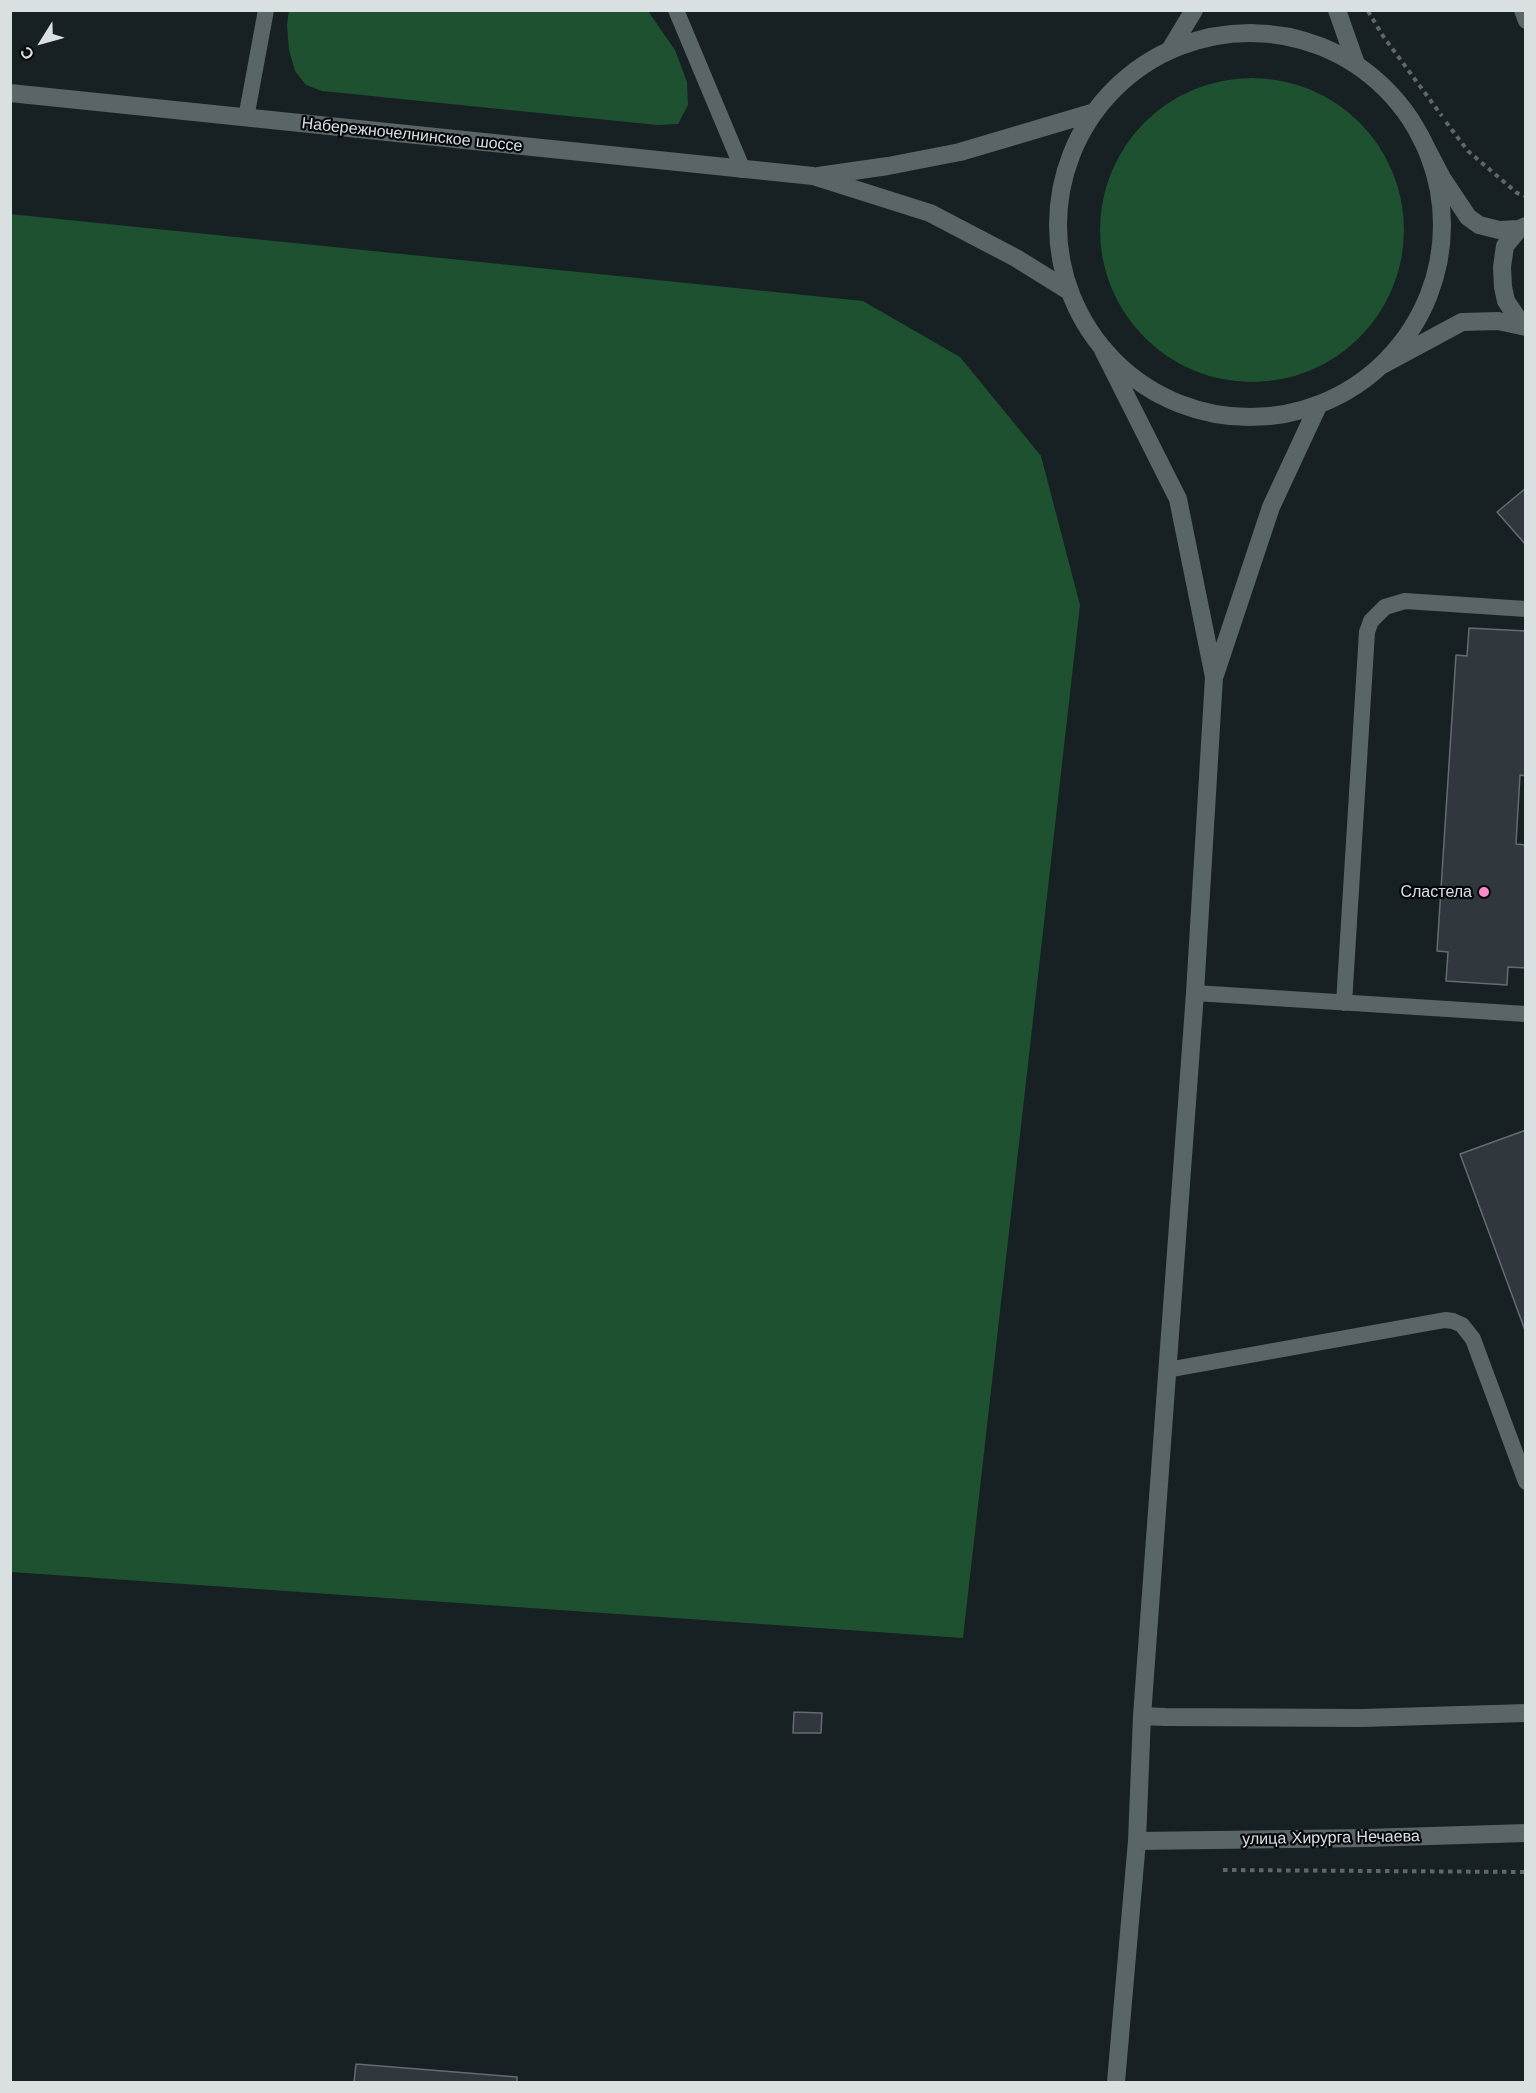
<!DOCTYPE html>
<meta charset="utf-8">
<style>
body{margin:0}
#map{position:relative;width:1536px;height:2093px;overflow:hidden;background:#172022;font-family:"Work Sans",sans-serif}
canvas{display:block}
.frame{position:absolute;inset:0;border:12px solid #dae0e1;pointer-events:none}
.north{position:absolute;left:12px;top:12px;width:60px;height:60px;-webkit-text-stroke:4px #06090a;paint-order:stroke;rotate:233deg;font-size:16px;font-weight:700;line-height:24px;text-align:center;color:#dae0e1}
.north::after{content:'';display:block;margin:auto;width:21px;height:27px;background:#dae0e1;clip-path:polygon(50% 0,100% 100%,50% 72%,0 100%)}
</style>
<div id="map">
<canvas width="1536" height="2093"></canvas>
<div class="frame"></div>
<div class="north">С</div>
</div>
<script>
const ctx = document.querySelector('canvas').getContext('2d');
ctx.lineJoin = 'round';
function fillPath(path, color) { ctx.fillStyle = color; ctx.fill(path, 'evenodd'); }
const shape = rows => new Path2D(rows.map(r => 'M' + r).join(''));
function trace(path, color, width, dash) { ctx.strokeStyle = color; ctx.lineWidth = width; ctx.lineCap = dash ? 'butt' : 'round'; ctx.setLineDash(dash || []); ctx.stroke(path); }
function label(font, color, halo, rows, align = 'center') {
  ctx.font = font + ' "Work Sans",sans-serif'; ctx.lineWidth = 4.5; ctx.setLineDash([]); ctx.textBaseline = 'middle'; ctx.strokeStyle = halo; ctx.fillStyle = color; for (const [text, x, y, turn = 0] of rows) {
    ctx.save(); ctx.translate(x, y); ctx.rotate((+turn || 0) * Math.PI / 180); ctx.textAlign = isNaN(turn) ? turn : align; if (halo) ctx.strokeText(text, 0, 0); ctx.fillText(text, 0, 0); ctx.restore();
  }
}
fillPath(shape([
 [289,10,648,11,675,50,687,82,688,105,678,124,657,125,322,91,306,85,295,71,289,50,287,25],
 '1100 230a152 152 0 1 1 304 0a152 152 0 1 1-304 0Z',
 [10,214,863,301,960,357,1041,456,1080,605,963,1638,11,1572]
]), '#1d512f');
const building = shape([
 [1526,488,1526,545,1497,512,1526,488],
 [1469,628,1526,631,1526,776,1520,775,1516,844,1526,845,1526,968,1508,967,1507,985,1446,981,1448,952,1437,951,1456,655,1467,656,1469,628],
 [1526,1130,1526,1333,1460,1154,1526,1130],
 [794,1712,822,1713,821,1733,793,1733,794,1712],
 [356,2064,517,2077,517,2082,354,2082,356,2064]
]);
fillPath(building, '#30383d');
trace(building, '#646c72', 1.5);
trace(shape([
 [1368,11,1383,36,1442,116],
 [1446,122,1468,151,1517,193,1526,196],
 [1223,1870,1526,1872]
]), '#5f6769', 4, [4.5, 4.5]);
trace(shape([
 [676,10,743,170],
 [1522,10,1526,21],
 [246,118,266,10],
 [1195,993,1526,1014],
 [1344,1003,1367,632,1371,621,1385,607,1405,601,1526,609],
 [1167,1370,1445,1320,1453,1321,1462,1325,1473,1339,1526,1482]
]), '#5a6567', 16);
trace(shape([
 [1337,10,1356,64],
 [1170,50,1194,10],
 [1419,134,1442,178,1468,217,1479,225,1499,230,1519,229,1526,226],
 [1519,229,1505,246,1502,267,1503,287,1506,301,1523,326],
 [1384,364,1462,322,1498,321,1526,327]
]), '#5a6567', 18);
trace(shape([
 '1058 225a192 192 0 1 1 384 0a192 192 0 1 1-384 0Z',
 [10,93,813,176,930,213,1016,258,1069,291],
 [818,176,888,166,960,152,1095,112],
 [1103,350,1178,499,1214,677,1195,993,1142,1716,1137,1841,1116,2082],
 [1215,675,1271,507,1318,406],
 [1142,1716,1165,1717,1362,1718,1526,1713],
 [1137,1841,1367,1838,1526,1833]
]), '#5a6567', 18);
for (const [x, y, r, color] of [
 [1484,892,6,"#fb8fc5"]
]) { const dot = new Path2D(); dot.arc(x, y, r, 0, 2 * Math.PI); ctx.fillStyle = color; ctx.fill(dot); trace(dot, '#06090a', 2); }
label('16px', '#dae0e1', '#06090a', [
 ["Набережночелнинское шоссе",412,135,6],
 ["улица Хирурга Нечаева",1331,1838,-1]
]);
label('16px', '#dae0e1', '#06090a', [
 ["Сластела",1472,892]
], 'right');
</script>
